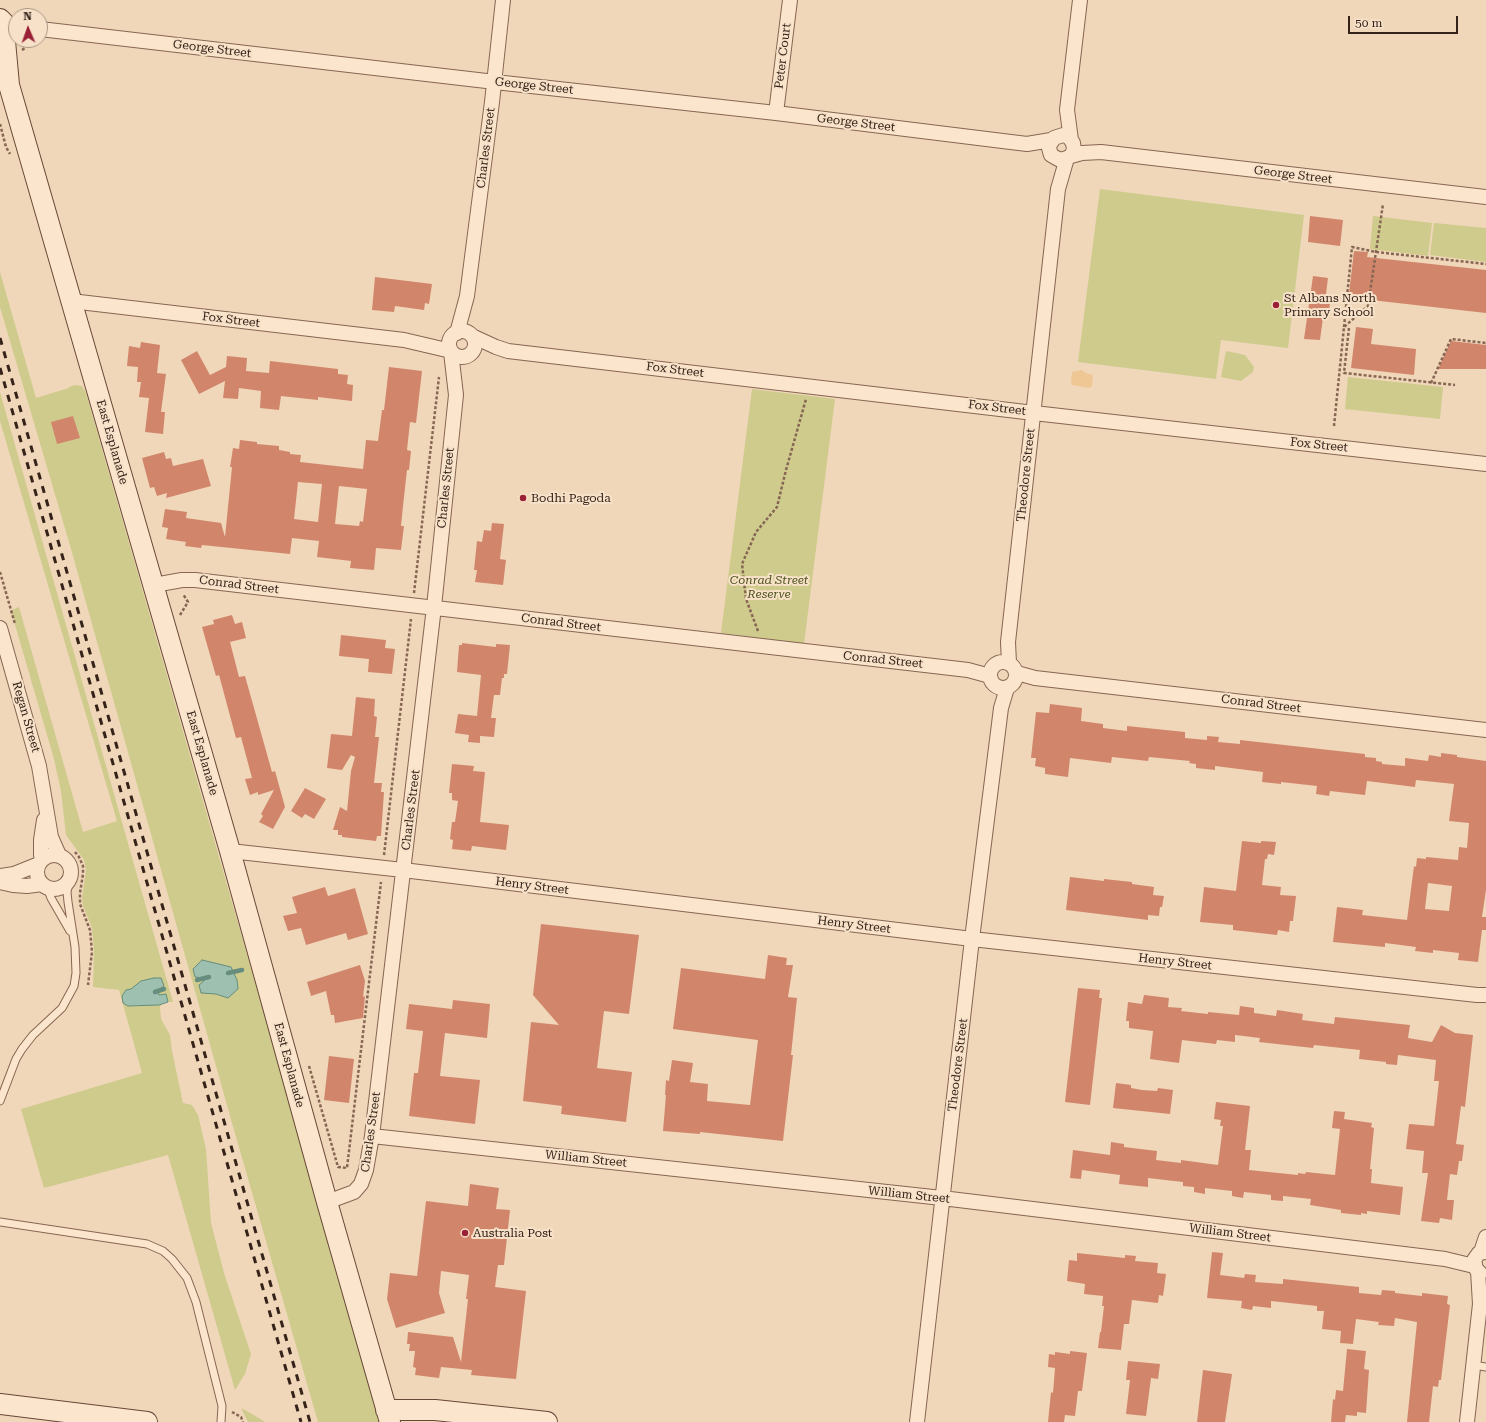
<!DOCTYPE html>
<style>
body{margin:0}
#map{position:relative;width:1486px;height:1422px;overflow:hidden;background:#f0d7b9;font-family:"Roboto Serif",serif}
canvas{display:block}
.north{position:absolute;left:8px;top:8px;width:40px;height:40px;box-sizing:border-box;background:#f7e2c9;border:1px solid #a99583;border-radius:50%;rotate:358deg;font-size:11px;font-weight:700;line-height:16px;text-align:center;color:#352219}
.north::after{content:'';display:block;margin:auto;width:14px;height:18px;background:#992035;clip-path:polygon(50% 0,100% 100%,50% 72%,0 100%)}
.scale{position:absolute;left:1348px;top:16px;width:110px;height:18px;box-sizing:border-box;border:2px solid #352219;border-top:0;padding-left:5px;font-size:12px;line-height:14px;white-space:nowrap;color:#352219;-webkit-text-stroke:3px #f7e2c9;paint-order:stroke}
</style>
<div id="map">
<canvas width="1486" height="1422"></canvas>
<div class="north">N</div>
<div class="scale">50 m</div>
</div>
<script>
const ctx = document.querySelector('canvas').getContext('2d');
ctx.lineJoin = 'round';
function fillPath(path, color) { ctx.fillStyle = color; ctx.fill(path, 'evenodd'); }
const shape = rows => new Path2D(rows.map(r => 'M' + r).join(''));
function trace(path, color, width, dash) { ctx.strokeStyle = color; ctx.lineWidth = width; ctx.lineCap = dash ? 'butt' : 'round'; ctx.setLineDash(dash || []); ctx.stroke(path); }
function label(font, color, halo, rows, align = 'center') {
  ctx.font = font + ' "Roboto Serif",serif'; ctx.lineWidth = 4; ctx.setLineDash([]); ctx.textBaseline = 'middle'; ctx.strokeStyle = halo; ctx.fillStyle = color; for (const [text, x, y, turn = 0] of rows) {
    ctx.save(); ctx.translate(x, y); ctx.rotate((+turn || 0) * Math.PI / 180); ctx.textAlign = isNaN(turn) ? turn : align; if (halo) ctx.strokeText(text, 0, 0); ctx.fillText(text, 0, 0); ctx.restore();
  }
}
fillPath(shape([
 [1100,189,1304,215,1288,348,1221,340,1216,379,1078,362],
 [1373,216,1432,223,1428,256,1370,249],
 [1434,223,1486,228,1486,262,1430,255],
 [0,272,36,398,69,388,69,387,75,385,82,386,86,393,381,1422,318,1422,232,1123,71,549,0,307],
 [1226,351,1245,355,1254,367,1253,372,1241,381,1221,377],
 [1348,377,1443,387,1440,419,1345,409],
 [752,389,835,399,804,644,721,633],
 [0,392,173,1002,168,1002,162,1004,160,1007,161,1019,170,1035,172,1051,183,1103,192,1105,198,1115,206,1149,211,1223,224,1273,251,1354,245,1374,235,1390,168,1155,44,1188,21,1109,142,1073,119,990,93,987,94,950,92,928,83,906,82,898,86,870,84,860,66,835,61,791,54,759,11,611,14,609,19,607,83,832,117,821,0,421],
 [241,1408,252,1414,265,1422,248,1422]
]), '#cecb8d');
fillPath(shape([
 [1082,370,1086,373,1093,375,1092,386,1089,388,1072,385,1071,382,1072,372]
]), '#efc794');
const water = shape([
 [202,960,231,967,237,980,238,989,228,998,216,994,201,993,199,985,204,981,203,978,195,977,193,969,202,960],
 [154,978,161,978,164,986,158,991,159,995,166,994,168,1002,159,1005,128,1006,123,1003,122,996,126,990,131,989,141,981,154,978]
]);
fillPath(water, '#9ec0b0');
trace(water, '#668d7d', 1);
trace(shape([
 [228,973,242,970],
 [197,980,209,977],
 [155,992,164,989]
]), '#668d7d', 4.5);
fillPath(shape([
 [1310,216,1343,220,1340,246,1308,242],
 [1354,251,1368,252,1367,257,1486,270,1486,313,1362,299,1362,304,1348,302],
 [1313,276,1328,278,1325,302,1330,303,1328,318,1323,318,1320,340,1304,339],
 [375,277,432,284,429,304,425,303,424,310,395,306,394,312,372,310],
 [1356,327,1373,329,1371,344,1416,349,1414,375,1351,368],
 [1451,341,1486,345,1486,369,1438,369],
 [141,342,160,345,157,373,166,374,161,412,165,412,163,434,145,432,149,398,139,397,141,382,137,382,138,367,127,366,129,346,140,348],
 [197,351,210,375,226,367,227,356,247,358,246,371,269,373,270,361,338,369,338,374,348,375,347,384,353,385,352,401,318,397,318,400,281,396,279,410,260,408,261,391,239,388,238,399,223,398,225,381,199,394,181,360],
 [389,367,422,371,416,423,410,422,407,450,411,451,409,470,407,470,403,506,401,526,404,526,401,550,376,548,374,570,350,568,351,561,317,557,319,541,292,538,290,554,202,545,201,548,185,546,186,542,166,539,168,528,162,527,165,509,187,512,186,518,221,523,225,537,232,467,230,467,233,448,239,449,240,440,257,442,257,444,279,446,279,450,290,452,290,454,301,455,300,462,363,469,366,440,378,441,382,410,384,410],
 [298,482,322,484,318,522,294,519],
 [339,486,367,489,363,522,360,521,359,526,335,524],
 [73,416,80,438,57,444,51,422],
 [164,452,166,459,171,458,173,466,203,459,211,486,166,498,167,493,157,496,154,487,150,488,142,458],
 [492,523,504,524,500,559,506,560,503,585,475,582,477,570,474,570,477,541,482,542,484,530,491,531],
 [232,615,235,624,242,622,246,638,230,642,239,677,245,676,272,772,275,771,285,807,273,829,259,822,263,816,261,814,274,790,258,795,258,792,250,795,245,779,252,778,241,737,236,738,219,675,216,676,202,627,214,624,213,620],
 [341,635,386,640,385,648,395,649,392,674,368,672,369,659,339,656],
 [462,643,496,647,496,644,510,645,507,674,504,674,504,678,502,678,500,695,494,695,491,718,496,718,494,737,480,736,480,743,468,742,469,735,455,733,458,714,477,716,481,675,457,672,459,645,462,645],
 [356,697,375,699,374,716,377,717,375,737,379,737,374,783,382,783,381,792,384,792,381,836,377,836,376,841,342,837,342,835,338,835,338,830,333,830,340,807,347,811,351,771,355,757,351,755,342,770,327,768,331,734,352,736],
 [1050,704,1082,708,1081,721,1103,724,1103,728,1127,731,1127,726,1185,732,1185,738,1207,740,1207,736,1219,737,1218,742,1240,744,1240,740,1365,754,1365,757,1376,758,1376,761,1382,762,1382,764,1405,766,1405,758,1428,761,1429,755,1441,757,1441,753,1457,755,1457,757,1486,761,1486,890,1482,917,1486,917,1486,930,1482,930,1478,962,1458,960,1459,953,1433,950,1433,953,1415,951,1416,947,1385,943,1385,947,1333,942,1337,907,1363,910,1362,915,1407,920,1414,866,1416,867,1417,858,1426,859,1426,857,1458,860,1459,847,1467,848,1469,823,1449,821,1454,784,1416,780,1415,787,1367,781,1365,795,1330,791,1329,796,1316,794,1317,786,1281,782,1281,784,1262,782,1263,772,1215,766,1215,770,1196,768,1196,764,1189,763,1190,761,1149,757,1148,761,1112,757,1111,763,1070,758,1068,777,1045,774,1045,768,1035,766,1036,758,1031,758,1036,712,1049,713],
 [1428,883,1452,886,1449,911,1425,909],
 [452,764,474,766,473,771,485,772,480,822,509,825,506,850,472,846,471,851,452,849,453,840,450,839,452,822,455,822,458,801,452,800,452,793,449,793],
 [305,788,326,799,314,819,305,814,302,818,291,811],
 [1242,841,1261,843,1261,841,1276,842,1274,855,1268,854,1267,859,1265,859,1262,885,1281,887,1280,895,1296,896,1293,921,1290,921,1289,932,1278,930,1277,935,1233,930,1233,925,1200,922,1204,887,1236,891],
 [1070,877,1104,881,1104,879,1132,882,1132,884,1154,887,1153,895,1164,896,1162,907,1160,907,1159,916,1148,915,1148,920,1066,910],
 [325,887,328,896,355,888,368,934,348,940,346,933,306,945,301,928,288,931,283,916,297,913,292,897],
 [541,924,639,935,629,1014,604,1011,597,1068,632,1072,626,1122,561,1114,562,1106,523,1101,531,1022,559,1025,533,995],
 [768,955,787,958,786,965,793,965,788,997,797,998,791,1055,793,1055,783,1141,700,1132,700,1134,663,1131,666,1095,665,1095,666,1080,669,1081,672,1060,693,1063,690,1082,708,1084,707,1101,750,1105,758,1040,673,1029,681,968,765,979],
 [360,965,365,981,363,997,365,996,363,1018,335,1023,334,1015,331,1015,326,991,311,996,307,982],
 [1078,988,1100,990,1099,998,1102,998,1090,1105,1065,1102],
 [1144,995,1169,998,1168,1007,1182,1008,1181,1011,1208,1014,1208,1012,1239,1015,1240,1006,1254,1008,1254,1013,1276,1016,1277,1010,1303,1014,1302,1020,1334,1024,1335,1017,1410,1025,1408,1038,1432,1042,1441,1025,1455,1033,1473,1035,1465,1107,1461,1106,1456,1144,1464,1145,1462,1161,1459,1161,1457,1175,1450,1174,1447,1200,1454,1200,1452,1220,1440,1218,1439,1223,1421,1221,1428,1173,1422,1173,1424,1151,1406,1149,1409,1124,1434,1126,1439,1081,1434,1081,1436,1060,1398,1055,1397,1065,1386,1064,1386,1062,1359,1059,1360,1050,1314,1045,1313,1048,1259,1042,1260,1038,1235,1035,1235,1042,1217,1040,1216,1044,1182,1040,1179,1063,1150,1059,1153,1031,1129,1028,1129,1021,1126,1021,1128,1002,1142,1004],
 [453,1000,490,1004,487,1038,445,1033,440,1076,480,1080,475,1124,409,1116,414,1073,418,1073,423,1031,406,1029,409,1004,452,1009],
 [329,1056,354,1059,349,1103,324,1100],
 [1116,1083,1131,1085,1131,1088,1142,1090,1157,1091,1158,1088,1173,1090,1170,1114,1113,1108],
 [1216,1102,1250,1106,1245,1150,1251,1150,1249,1170,1298,1175,1298,1173,1305,1174,1306,1172,1335,1175,1340,1129,1332,1128,1334,1111,1345,1112,1344,1119,1372,1123,1371,1127,1374,1128,1370,1169,1372,1169,1371,1183,1403,1187,1400,1215,1367,1211,1367,1214,1361,1213,1361,1215,1341,1213,1341,1210,1310,1205,1311,1199,1283,1196,1283,1201,1271,1200,1271,1195,1244,1192,1243,1198,1232,1196,1232,1191,1205,1188,1205,1194,1194,1192,1194,1187,1183,1186,1183,1182,1148,1178,1148,1187,1119,1184,1120,1175,1097,1172,1082,1170,1081,1179,1070,1178,1073,1150,1110,1155,1111,1142,1124,1144,1124,1147,1157,1151,1156,1160,1181,1163,1181,1160,1218,1165,1223,1126,1220,1126,1221,1120,1214,1119],
 [470,1184,499,1188,496,1209,510,1210,504,1265,498,1265,495,1287,526,1291,516,1379,471,1375,472,1370,441,1367,439,1378,415,1375,416,1368,413,1367,415,1351,409,1351,410,1344,407,1344,408,1332,453,1337,461,1362,468,1299,466,1299,469,1275,441,1271,439,1293,445,1313,396,1328,387,1299,390,1273,417,1276,426,1201,468,1206],
 [1212,1252,1223,1253,1220,1275,1244,1278,1245,1274,1256,1275,1255,1282,1283,1284,1283,1279,1359,1287,1359,1293,1381,1295,1382,1290,1395,1291,1395,1293,1422,1296,1422,1293,1448,1296,1447,1304,1450,1305,1441,1380,1439,1380,1438,1387,1433,1386,1429,1422,1407,1422,1417,1322,1395,1318,1394,1326,1378,1325,1379,1322,1356,1319,1353,1344,1340,1343,1341,1331,1322,1329,1324,1311,1317,1311,1317,1306,1271,1301,1271,1308,1253,1306,1252,1310,1241,1308,1242,1301,1207,1298],
 [1077,1253,1125,1258,1125,1255,1136,1256,1135,1261,1158,1263,1157,1273,1166,1274,1163,1296,1159,1295,1158,1303,1132,1300,1129,1324,1124,1324,1121,1350,1098,1348,1100,1332,1101,1332,1104,1306,1102,1306,1103,1296,1084,1294,1085,1284,1067,1281,1069,1260,1077,1261],
 [1347,1349,1366,1351,1364,1369,1369,1370,1366,1413,1357,1412,1357,1416,1346,1415,1345,1422,1331,1422,1333,1399,1335,1400,1336,1390,1343,1391],
 [1070,1351,1087,1353,1082,1391,1078,1391,1075,1416,1065,1415,1064,1422,1048,1422,1051,1392,1053,1393,1055,1368,1048,1367,1049,1354,1055,1355,1055,1352,1070,1354],
 [1128,1361,1160,1364,1158,1379,1151,1378,1146,1416,1126,1414,1130,1380,1126,1380],
 [1203,1370,1232,1374,1225,1422,1197,1422]
]), '#d1866c');
const lane = shape([
 [47,887,51,898,70,931],
 [0,1101,16,1059,22,1049,33,1035,62,1008,74,986,76,973,75,947,68,902,67,892,70,878],
 [0,1222,147,1244,163,1251,172,1259,187,1278,196,1302,222,1406,221,1422],
 [1473,1365,1486,1367]
]);
const street = shape([
 [40,29,495,82,776,113,1027,144,1051,140],
 [776,113,790,0],
 [1071,140,1067,110,1080,0],
 [1071,156,1082,153,1101,152,1486,197],
 [71,301,404,340,451,351],
 '449 344a13 13 0 1 1 26 0a13 13 0 1 1-26 0Z',
 [457,333,467,296,492,102,503,0],
 [472,336,496,347,508,351,1034,413,1486,464],
 [154,585,182,580,195,580,968,670,990,676],
 [0,628,39,766,51,837,59,855,62,857],
 '990 675a13 13 0 1 1 26 0a13 13 0 1 1-26 0Z',
 [1009,663,1008,642,1058,189,1067,158,1071,156,1074,150,1073,143,1069,137,1063,135,1054,138,1050,144,1049,148,1051,155,1060,160,1067,158],
 [1017,673,1035,678,1486,730],
 [230,851,403,870,972,939,1477,995,1486,995],
 '37 872a17 17 0 1 1 34 0a17 17 0 1 1-34 0Z',
 [42,859,41,855,41,840,44,820],
 [0,876,14,874,39,864],
 [0,882,13,885,27,886,42,884],
 [372,1136,942,1198,1445,1259,1474,1266],
 [327,1202,354,1192,361,1184,366,1170,372,1136,434,607,456,395,451,352],
 [1481,1252,1486,1237],
 [1480,1273,1476,1269,1474,1260,1479,1253,1486,1252],
 [917,1422,972,939,1001,708,1007,688],
 [1467,1422,1480,1304,1478,1271]
]);
const secondary = shape([
 [0,19,4,23,7,32,5,41,0,47],
 [5,41,9,85,230,851,327,1202,390,1422],
 [0,1404,147,1422],
 [386,1410,435,1410,547,1422]
]);
trace(lane, '#876653', 9);
trace(street, '#876653', 16);
trace(secondary, '#694737', 22);
trace(shape([
 [22,50,25,48,24,40],
 [0,124,6,147,10,154],
 [1344,327,1352,247,1376,252,1486,264],
 [1349,328,1344,373,1455,385],
 [1431,383,1451,339,1486,343],
 [1334,426,1344,327,1368,306,1383,204],
 [0,572,15,624],
 [414,593,439,377],
 [180,615,188,602,183,594],
 [758,631,746,599,742,564,756,532,777,507,786,470,806,399],
 [75,852,79,857,83,866,83,874,80,893,80,904,90,930,92,952,88,985],
 [384,855,411,619],
 [309,1066,338,1167,347,1168,381,882],
 [232,1412,241,1417,243,1422]
]), '#876653', 2.5, [3, 2]);
trace(lane, '#fbe5cc', 7);
trace(street, '#fbe5cc', 14);
trace(secondary, '#fbe5cc', 20);
trace(shape([
 [0,338,310,1422],
 [0,368,301,1422]
]), '#352219', 3, [7, 7]);
for (const [x, y, r, color] of [
 [1276,305,4,"#992035"],
 [523,498,4,"#992035"],
 [465,1233,4,"#992035"]
]) { const dot = new Path2D(); dot.arc(x, y, r, 0, 2 * Math.PI); ctx.fillStyle = color; ctx.fill(dot); trace(dot, '#f7e2c9', 1.5); }
label('12px', '#352219', '#f7e2c9', [
 ["George Street",212,49,7],
 ["Peter Court",783,56,-83],
 ["George Street",534,86,6],
 ["George Street",856,123,7],
 ["Charles Street",486,148,-83],
 ["George Street",1293,175,7],
 ["Fox Street",231,320,7],
 ["Fox Street",675,370,7],
 ["Fox Street",997,408,7],
 ["East Esplanade",112,442,74],
 ["Fox Street",1319,445,6],
 ["Theodore Street",1026,475,-84],
 ["Charles Street",446,488,-84],
 ["Conrad Street",239,585,7],
 ["Conrad Street",561,623,7],
 ["Conrad Street",883,660,6],
 ["Conrad Street",1261,704,7],
 ["Regan Street",26,717,74],
 ["East Esplanade",202,753,74],
 ["Charles Street",411,810,-83],
 ["Henry Street",532,886,7],
 ["Henry Street",854,925,7],
 ["Henry Street",1175,962,6],
 ["East Esplanade",289,1065,75],
 ["Theodore Street",958,1065,-83],
 ["Charles Street",371,1132,-82],
 ["William Street",586,1159,6],
 ["William Street",909,1195,6],
 ["William Street",1230,1233,7]
]);
label('12px', '#352219', '#f7e2c9', [
 ["St Albans North",1284,298],
 ["Primary School",1284,312],
 ["Bodhi Pagoda",531,498],
 ["Australia Post",473,1233]
], 'left');
label('italic 12px', '#4e531f', '#f7e2c9', [
 ["Conrad Street",769,580],
 ["Reserve",769,594]
]);
</script>
